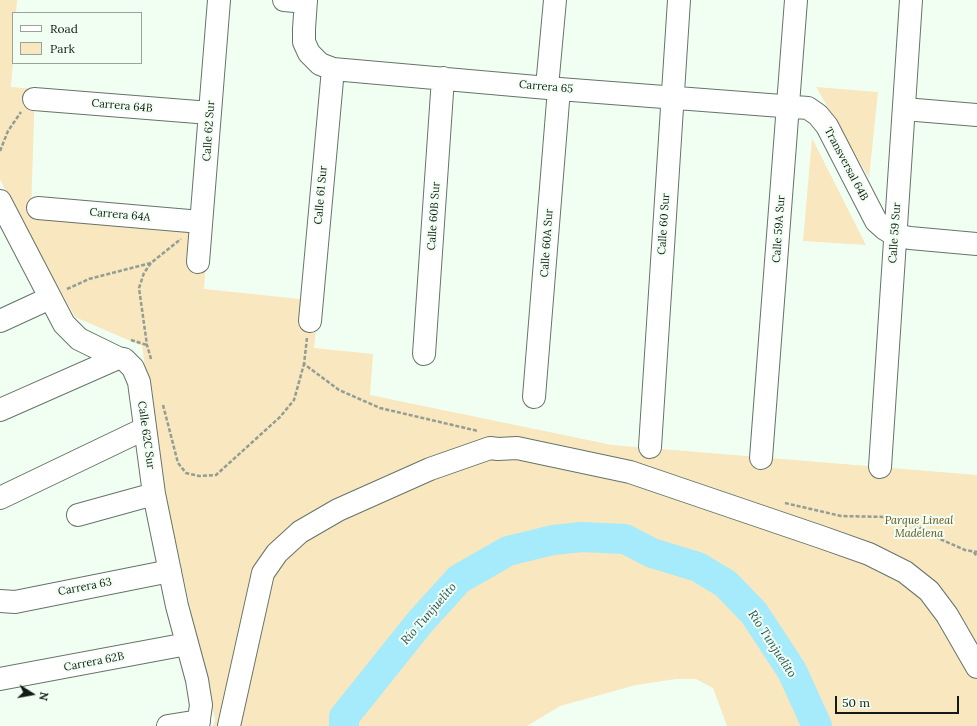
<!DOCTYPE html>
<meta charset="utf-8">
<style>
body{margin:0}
#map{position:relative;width:977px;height:726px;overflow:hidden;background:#f1fff3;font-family:Lora,serif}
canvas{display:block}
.legend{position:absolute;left:12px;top:12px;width:130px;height:52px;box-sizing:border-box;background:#f1fff3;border:1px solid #99a39a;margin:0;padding:5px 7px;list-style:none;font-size:12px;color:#141a15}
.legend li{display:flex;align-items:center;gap:8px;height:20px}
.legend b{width:20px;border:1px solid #99a39a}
.north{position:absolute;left:12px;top:674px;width:40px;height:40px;-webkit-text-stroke:3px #f1fff3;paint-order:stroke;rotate:101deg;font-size:11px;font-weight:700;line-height:16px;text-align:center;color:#141a15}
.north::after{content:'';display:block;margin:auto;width:14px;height:18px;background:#141a15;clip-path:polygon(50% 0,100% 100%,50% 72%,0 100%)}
.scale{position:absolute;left:835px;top:696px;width:124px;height:18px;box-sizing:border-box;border:2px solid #141a15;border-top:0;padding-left:5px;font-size:12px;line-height:14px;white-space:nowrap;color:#141a15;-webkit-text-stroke:3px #f1fff3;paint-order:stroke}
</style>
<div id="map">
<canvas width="977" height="726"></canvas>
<ul class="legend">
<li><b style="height:5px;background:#fff"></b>Road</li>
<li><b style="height:11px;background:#f8e7bf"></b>Park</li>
</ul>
<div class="north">N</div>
<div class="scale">50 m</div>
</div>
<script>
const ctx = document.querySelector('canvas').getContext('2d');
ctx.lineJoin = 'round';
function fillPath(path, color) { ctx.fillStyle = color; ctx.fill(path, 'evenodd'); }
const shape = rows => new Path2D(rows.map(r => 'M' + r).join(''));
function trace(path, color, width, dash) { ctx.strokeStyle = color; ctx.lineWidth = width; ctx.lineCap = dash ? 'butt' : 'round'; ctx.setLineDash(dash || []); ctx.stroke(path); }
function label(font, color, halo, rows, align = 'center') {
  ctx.font = font + ' Lora,serif'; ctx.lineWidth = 4; ctx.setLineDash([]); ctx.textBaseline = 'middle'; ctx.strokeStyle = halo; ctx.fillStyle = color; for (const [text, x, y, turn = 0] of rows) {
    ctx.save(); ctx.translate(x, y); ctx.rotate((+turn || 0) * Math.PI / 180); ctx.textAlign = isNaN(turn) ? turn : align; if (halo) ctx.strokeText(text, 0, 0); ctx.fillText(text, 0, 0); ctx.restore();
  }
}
fillPath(shape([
 [0,0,17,0,16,13,13,13,13,61,11,87,35,89,31,212,208,226,204,289,319,301,314,348,373,354,370,395,612,445,977,475,977,726,727,726,713,688,696,679,676,679,636,685,560,706,527,726,213,726,215,720,160,470,142,346,75,317,15,211,0,179],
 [816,87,878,92,869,178],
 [812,138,866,245,803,241]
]), '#f8e7bf');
trace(shape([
 [344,726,344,717,420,622,459,579,508,551,553,540,582,537,625,539,652,553,698,567,726,584,754,613,792,671,817,726]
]), '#a5ebfb', 30);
const minor = shape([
 [284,0,306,2],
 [306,0,304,29,304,42,309,53,320,64,333,69,559,89,808,108,818,115,827,126,876,221,885,229,895,235,910,238,977,244],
 [547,87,555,0],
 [34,99,210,113],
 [904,109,977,115],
 [0,201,64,324,79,339,118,358,124,359,133,368,139,382,154,494,177,606,197,680,201,705,198,726],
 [38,208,201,222],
 [198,262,219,0],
 [0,321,50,298],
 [310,321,333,69],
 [424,354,443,78],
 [534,397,559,89],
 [0,410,118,358],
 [650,447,679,0],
 [761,458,796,0],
 [880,467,911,0],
 [0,498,144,429],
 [78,515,154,494],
 [0,601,15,602,170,571],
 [0,679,187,644],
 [168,726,199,721],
 [229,726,263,573,277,553,300,532,338,510,430,469,490,448,498,449,517,448,630,472,821,537,869,554,905,572,929,591,947,615,977,667]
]);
trace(minor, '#657468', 24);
trace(shape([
 [0,151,8,131,21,112],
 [67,289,89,279,151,263],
 [307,338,304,364,339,390,380,408,478,431],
 [131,340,147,345],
 [151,359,147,345,139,288,144,273,151,263,181,239],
 [163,405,178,463,186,473,199,476,216,475,280,417,294,400,304,364],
 [785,503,841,516,888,517,911,523,940,539,965,550,977,552],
 [974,552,977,557]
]), '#929d94', 2.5, [4, 2]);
trace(minor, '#fff', 22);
label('11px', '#141a15', '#f1fff3', [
 ["Carrera 65",546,87,5],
 ["Carrera 64B",122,106,5],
 ["Calle 62 Sur",209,131,-86],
 ["Transversal 64B",846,164,62],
 ["Calle 61 Sur",321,195,-85],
 ["Carrera 64A",120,215,5],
 ["Calle 60B Sur",434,216,-86],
 ["Calle 60 Sur",664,224,-86],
 ["Calle 59A Sur",779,229,-86],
 ["Calle 59 Sur",895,233,-86],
 ["Calle 60A Sur",547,243,-86],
 ["Calle 62C Sur",146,435,82],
 ["Carrera 63",85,587,-11],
 ["Carrera 62B",94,662,-11]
]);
label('italic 11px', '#64511e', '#f1fff3', [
 ["Parque Lineal",919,521],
 ["Madelena",919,534]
]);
label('italic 12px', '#265059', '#f1fff3', [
 ["Río Tunjuelito",429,614,-49],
 ["Río Tunjuelito",772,644,57]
]);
</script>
